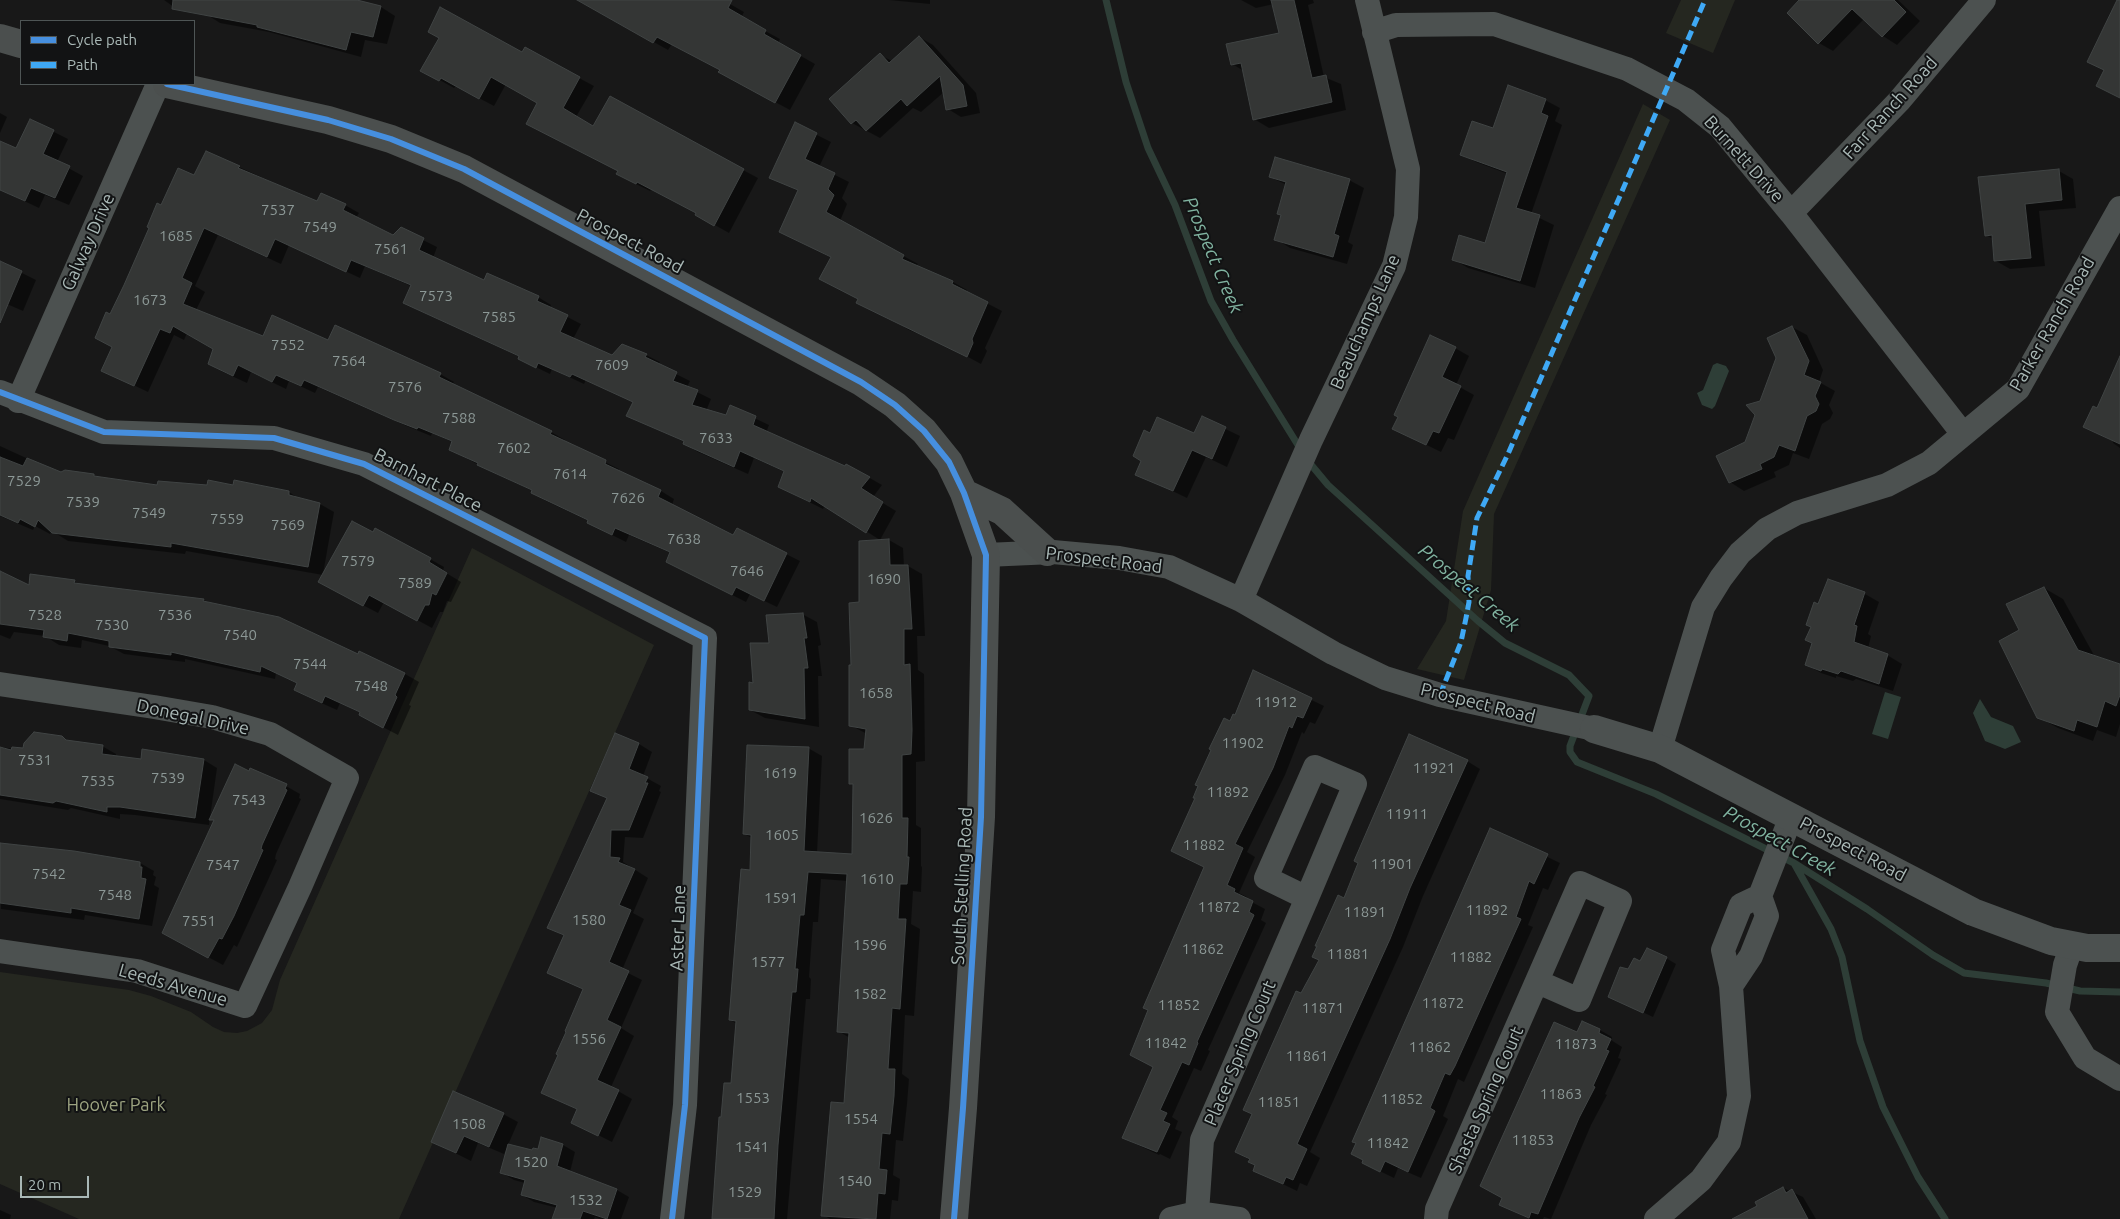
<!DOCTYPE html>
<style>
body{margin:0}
#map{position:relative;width:2120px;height:1219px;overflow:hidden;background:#181818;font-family:Ubuntu,sans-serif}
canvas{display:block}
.legend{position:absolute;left:20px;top:20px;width:175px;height:65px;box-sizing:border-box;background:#121314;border:1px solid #4e5555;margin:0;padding:6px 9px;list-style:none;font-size:15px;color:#a9b8b6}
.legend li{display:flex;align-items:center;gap:10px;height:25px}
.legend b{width:25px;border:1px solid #4e5555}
.scale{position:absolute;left:20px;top:1176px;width:69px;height:22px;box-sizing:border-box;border:2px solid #a9b8b6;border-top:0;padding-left:6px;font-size:15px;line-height:18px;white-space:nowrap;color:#a9b8b6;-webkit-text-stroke:4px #121314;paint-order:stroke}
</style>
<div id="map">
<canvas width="2120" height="1219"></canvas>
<ul class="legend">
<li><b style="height:6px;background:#468fdf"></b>Cycle path</li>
<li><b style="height:6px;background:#3fa9f5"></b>Path</li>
</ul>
<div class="scale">20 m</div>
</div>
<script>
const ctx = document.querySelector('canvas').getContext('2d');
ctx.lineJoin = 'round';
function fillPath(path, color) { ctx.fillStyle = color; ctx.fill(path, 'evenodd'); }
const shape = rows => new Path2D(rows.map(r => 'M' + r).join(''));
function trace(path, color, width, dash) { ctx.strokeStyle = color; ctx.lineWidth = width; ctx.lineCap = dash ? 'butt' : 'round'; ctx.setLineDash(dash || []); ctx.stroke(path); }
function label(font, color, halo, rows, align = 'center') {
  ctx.font = font + ' Ubuntu,sans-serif'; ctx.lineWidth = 4; ctx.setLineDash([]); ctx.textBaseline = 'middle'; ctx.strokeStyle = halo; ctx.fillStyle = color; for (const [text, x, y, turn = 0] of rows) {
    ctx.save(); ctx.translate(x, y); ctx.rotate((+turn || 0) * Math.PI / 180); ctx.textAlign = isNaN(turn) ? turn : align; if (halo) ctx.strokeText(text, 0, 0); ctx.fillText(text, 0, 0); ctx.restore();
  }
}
fillPath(shape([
 [1681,0,1735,0,1713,53,1666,33],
 [1643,104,1670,120,1494,514,1491,590,1464,680,1417,669,1446,621,1463,511],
 [472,548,654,645,399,1219,79,1219,0,1184,0,972,129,990,151,996,191,1012,213,1027,224,1032,237,1033,247,1031,262,1023,272,1010,280,980]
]), '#252720');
fillPath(shape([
 [1717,363,1726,366,1729,371,1715,406,1712,409,1702,405,1697,393,1703,390,1713,365],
 [1885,692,1901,697,1888,739,1872,734],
 [1980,699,1991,717,2013,726,2021,742,2005,749,1985,741,1973,713]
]), '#2e3e37');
fillPath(shape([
 [164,0,352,0,381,7,395,16,387,44,365,40,361,57,269,32,220,23,209,16,178,10],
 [579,0,723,0,744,12,741,18,780,39,778,43,815,64,790,110,734,80,721,70,672,44,668,50],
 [889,0,930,0,930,4],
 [1241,0,1313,0,1314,3,1308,5,1324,77,1341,84,1346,110,1269,128,1254,119,1244,71,1232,64,1280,34,1274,4,1256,8],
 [1801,0,1898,0,1920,21,1897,45,1883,36,1864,19,1833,51,1819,43],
 [919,37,933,45,976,93,980,113,961,117,948,109,944,92,921,112,913,108,880,138,852,123,880,55,892,61],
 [523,54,579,78,594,86,576,117,594,128,743,170,758,178,729,233,697,215,698,213,652,189,650,191,632,182,619,171,527,123,538,103,506,84,494,106,456,86,454,88,436,78],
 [1545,100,1560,108,1555,121,1562,125,1531,214,1554,225,1535,288,1468,268,1453,259,1486,245,1508,174,1476,162,1461,154,1493,130],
 [0,113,7,117,0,133],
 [30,120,68,139,57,162,83,176,69,205,45,195,39,208,1,190,0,142,17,150],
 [795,124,831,142,819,167,849,182,842,198,847,204,840,221,918,264,916,266,953,282,967,290,965,292,1002,311,985,348,987,351,981,364,944,344,909,330,859,299,832,258,781,232,799,191,771,177],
 [239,167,318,203,345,205,359,213,356,218,393,236,401,229,437,247,433,258,485,282,538,297,551,305,550,308,581,324,573,339,612,356,646,355,660,362,658,365,690,381,687,387,711,399,706,411,726,416,731,407,769,425,766,433,846,467,847,465,882,485,873,497,896,511,880,540,825,505,823,509,793,494,785,472,754,458,748,474,698,452,684,444,685,442,628,415,634,402,586,380,584,384,552,369,550,374,519,359,520,357,418,310,404,302,411,286,365,266,360,278,289,245,281,264,218,235,195,286,205,292,196,310,264,337,329,341,440,374,454,382,452,385,551,432,565,440,564,442,619,469,618,471,661,491,674,499,672,505,734,537,786,554,800,561,777,607,750,594,746,602,667,562,671,553,629,535,626,542,602,530,589,523,589,521,546,501,532,493,533,491,492,472,464,457,450,449,453,442,432,433,431,436,409,427,318,387,315,393,289,381,286,389,251,372,247,383,223,372,210,364,215,348,187,333,184,340,174,335,148,392,102,370,113,347,111,315,161,207,195,177],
 [2059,171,2073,179,2076,208,2039,211,2045,266,2010,269,1996,261,1993,239,1986,235],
 [1270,177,1349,180,1364,188,1348,242,1353,245,1347,264,1290,248,1276,239,1283,216,1287,185],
 [0,262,36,280,23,311,0,301],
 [1792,327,1807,335,1823,370,1819,382,1835,391,1829,405,1833,413,1830,419,1822,424,1809,459,1793,453,1789,465,1774,472,1776,477,1744,491,1730,482],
 [1455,348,1469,356,1456,385,1474,395,1454,440,1448,438,1441,452,1394,429],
 [2120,360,2120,448,2113,443,2113,441,2085,427,2098,409],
 [1203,418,1240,436,1227,467,1206,457,1187,498,1137,474,1151,434,1195,435],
 [0,446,61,474,94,475,99,478,158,486,234,487,289,492,301,500,320,504,334,512,323,574,430,559,444,567,443,571,461,582,451,602,447,601,443,612,440,612,432,628,384,602,378,613,334,590,323,575,186,551,185,554,68,541,52,531,50,534,35,526,33,530,0,516],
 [889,540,903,548,904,566,908,566,922,574,925,636,917,636,918,670,924,674,925,761,916,762,916,825,921,828,921,866,922,867,921,892,913,891,911,924,920,929,914,1016,905,1015,902,1074,909,1079,907,1104,903,1141,896,1140,893,1175,900,1179,898,1201,892,1200,890,1219,830,1219,823,1215,845,1104,850,1038,838,1031,848,881,821,879,818,922,813,922,809,977,811,979,810,999,806,999,787,1219,713,1219,722,1118,732,1085,737,1024,730,1020,751,871,752,838,744,834,808,748,822,756,817,853,853,855,855,786,850,783,865,751,867,734,850,725,853,667,860,604],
 [0,573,30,587,74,581,80,585,203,600,359,655,405,674,419,682,409,705,411,706,398,735,375,723,362,713,340,703,337,710,310,698,295,690,298,684,276,673,275,679,185,659,185,662,124,654,109,646,82,640,81,648,59,645,45,636,14,632,10,639,0,635],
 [1828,581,1865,594,1879,602,1868,634,1871,636,1868,649,1887,655,1902,664,1893,691,1856,679,1853,681,1836,676,1836,678,1821,673,1807,665,1813,643,1819,605],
 [2044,588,2063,599,2095,657,2120,665,2120,724,2116,737,2097,730,2093,741,2058,728,2038,717,2021,631],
 [802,614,817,622,821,645,818,646,822,676,818,676,819,727,765,718,750,710,754,684,770,644],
 [1254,672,1324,706,1315,724,1310,722,1304,734,1302,732,1285,775,1247,852,1255,857,1239,893,1247,897,1246,899,1265,909,1261,920,1266,923,1208,1050,1210,1051,1201,1071,1194,1068,1172,1117,1178,1121,1175,1129,1182,1132,1170,1159,1160,1154,1159,1155,1123,1138,1155,1067,1205,867,1172,851,1231,722,1236,717],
 [61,737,69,741,102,746,116,754,116,757,142,761,204,760,217,768,209,825,135,815,120,814,120,819,71,808,68,810,0,799,0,747,24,750],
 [639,744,652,752,643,776,661,786,659,791,661,792,643,838,625,837,623,862,648,878,633,913,644,919,622,970,642,980,621,1028,634,1036,611,1087,632,1099,612,1142,572,1122,578,1110,542,1092,560,1055,584,990,549,972,565,936,549,928,608,799,592,790],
 [1467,761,1480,769,1423,896,1403,947,1310,1152,1320,1158,1307,1186,1300,1183,1297,1191,1254,1170,1257,1165,1237,1152,1360,863],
 [250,772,286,786,300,794,299,798,301,799,276,854,275,859,277,860,268,880,237,947,234,945,223,965,178,941,215,821,211,819],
 [1491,830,1560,863,1548,890,1543,888,1528,925,1533,927,1468,1073,1464,1082,1458,1079,1443,1116,1448,1119,1421,1178,1398,1168,1394,1178,1363,1163],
 [0,844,140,863,154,871,153,875,156,877,154,885,159,888,152,926,85,915,84,920,1,909],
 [1666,958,1676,964,1653,1017,1619,1001,1629,971,1641,963],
 [1600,1030,1612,1037,1611,1040,1622,1047,1618,1058,1621,1059,1605,1094,1607,1095,1591,1125,1551,1219,1544,1217,1543,1219,1530,1219,1500,1204],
 [503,1114,518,1122,508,1145,533,1152,539,1151,542,1139,563,1145,575,1152,570,1172,617,1190,629,1197,621,1219,600,1219,595,1217,594,1219,560,1219,558,1208,534,1202,522,1195,525,1183,514,1180,502,1173,509,1146,508,1146,504,1154,478,1143,471,1161,433,1142],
 [1783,1188,1803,1197,1816,1219,1741,1219],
 [0,1210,11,1215,10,1219,0,1219]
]), '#0007');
trace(shape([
 [1106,0,1126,82,1148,148,1175,205,1211,301,1233,340,1301,450],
 [1308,461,1328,485,1478,621,1505,643,1569,675,1589,696,1570,746,1570,752,1577,762,1656,794,1794,863,1867,909,1933,955,1964,973,2046,983,2080,991,2120,992],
 [1795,865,1831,929,1842,957,1860,1041,1883,1107,1918,1177,1945,1219]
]), '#2e3e37', 7);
const building = shape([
 [173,0,357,0,381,6,373,37,351,32,346,50,257,27,257,25,172,9,173,0],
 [577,0,732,0,728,8,766,30,764,34,801,55,775,103,718,72,720,70,657,37,653,43,577,0],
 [1271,0,1294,0,1312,78,1326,75,1332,102,1253,120,1241,63,1231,65,1226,44,1279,33,1271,0],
 [1799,0,1894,0,1906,12,1882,37,1852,9,1818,44,1787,13,1799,0],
 [2117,0,2120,0,2120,98,2096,86,2104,70,2087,62,2117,0],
 [440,7,522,52,525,47,580,77,563,108,593,126,610,96,744,169,714,226,695,215,696,213,637,182,636,184,616,174,618,171,526,124,537,103,491,77,479,99,441,78,439,81,420,71,439,38,428,32,440,7],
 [919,36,963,85,967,106,946,110,940,76,907,106,901,99,866,131,856,120,851,124,829,99,880,53,889,63,919,36],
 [1508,85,1546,99,1541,113,1548,116,1516,208,1540,215,1520,281,1452,260,1459,235,1485,243,1507,172,1460,155,1472,121,1493,128,1508,85],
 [30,119,54,130,43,154,70,166,55,198,31,188,25,201,0,190,0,141,16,148,30,119],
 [795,122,817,133,805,159,835,173,828,189,834,195,826,212,904,255,902,259,953,281,952,284,988,302,972,339,973,343,967,357,856,303,858,299,819,279,831,257,779,232,798,190,769,178,795,122],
 [206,151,240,166,238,168,317,201,321,193,346,204,343,210,393,235,401,227,424,238,419,250,484,280,487,273,539,296,537,301,568,315,560,332,612,355,622,344,647,354,645,357,677,372,673,381,698,390,692,405,726,415,730,405,756,416,753,425,845,466,846,464,870,477,861,488,883,502,866,533,811,498,810,502,778,487,784,471,740,451,734,467,683,444,684,441,626,416,633,402,572,374,570,377,538,363,536,368,518,359,519,356,403,303,411,285,351,260,346,272,275,239,267,257,204,228,182,278,192,283,183,304,263,336,272,315,328,340,335,325,441,373,439,377,552,431,550,434,606,460,605,464,661,490,658,497,733,535,737,528,787,553,764,601,736,587,732,595,666,562,670,552,615,528,612,535,587,523,588,520,531,493,532,490,477,465,478,463,449,450,452,441,418,427,417,429,394,420,304,380,301,386,276,375,272,382,238,365,233,376,208,364,213,349,173,326,170,333,160,329,134,386,101,371,112,347,95,338,106,312,110,314,124,285,149,228,147,227,157,203,161,205,178,168,194,175,206,151],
 [1275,157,1350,179,1334,234,1339,236,1333,257,1274,240,1281,215,1277,214,1286,182,1269,177,1275,157],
 [2059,169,2062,200,2025,204,2031,258,1994,261,1992,235,1985,236,1978,177,2059,169],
 [0,261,22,271,0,323,0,261],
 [1792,326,1809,361,1804,375,1821,382,1815,396,1819,404,1816,411,1807,416,1795,451,1779,445,1774,457,1760,464,1762,469,1729,483,1716,456,1745,442,1755,415,1746,405,1760,401,1776,358,1767,338,1792,326],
 [1430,335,1456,347,1442,377,1461,386,1439,433,1433,431,1426,445,1392,429,1398,417,1394,415,1430,335],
 [2120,356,2120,444,2083,427,2093,406,2097,408,2120,356],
 [1202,416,1226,427,1212,459,1192,450,1173,491,1135,475,1141,461,1133,456,1144,430,1150,433,1157,417,1194,433,1202,416],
 [0,457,23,466,27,458,61,472,65,470,94,474,94,476,157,485,158,481,207,485,208,480,233,485,234,480,289,491,289,495,320,503,308,567,171,543,171,547,52,533,38,520,35,527,20,519,18,523,0,515,0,457],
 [352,521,373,532,375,528,431,558,429,562,447,573,436,595,432,593,429,605,425,605,417,621,369,595,363,606,318,582,352,521],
 [889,539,890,565,908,565,912,629,904,629,904,665,910,664,912,730,911,754,902,755,902,818,908,818,907,857,909,857,907,884,900,884,898,919,906,919,900,1009,892,1008,888,1069,895,1069,894,1096,890,1134,882,1133,879,1169,887,1170,885,1194,878,1193,876,1219,821,1216,831,1102,844,1103,849,1033,837,1032,847,874,808,872,804,915,800,915,795,969,798,969,796,992,792,992,778,1145,774,1219,712,1219,719,1117,721,1117,724,1083,731,1083,736,1021,729,1020,741,869,750,870,751,835,743,834,747,745,809,747,804,851,852,854,853,784,849,784,849,749,864,749,866,729,849,726,849,665,851,665,849,603,859,602,859,541,889,539],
 [0,571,29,585,30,574,75,580,74,583,204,599,203,601,279,617,358,654,359,651,405,673,395,695,397,697,383,728,359,715,360,712,325,696,322,703,294,690,297,683,261,666,260,672,171,652,171,655,109,647,109,641,68,633,67,641,43,637,44,630,0,624,0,571],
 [1828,579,1865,592,1854,625,1857,626,1854,642,1888,654,1879,684,1841,671,1838,674,1822,669,1821,671,1805,665,1812,643,1805,640,1811,627,1806,625,1814,602,1818,604,1828,579],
 [2044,587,2078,650,2120,664,2120,695,2116,706,2105,701,2097,727,2077,720,2074,731,2037,718,1999,641,2019,630,2006,604,2044,587],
 [803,613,807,638,804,638,808,668,804,668,805,719,749,710,749,682,753,683,750,643,769,643,766,615,803,613],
 [1253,670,1312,698,1303,718,1297,716,1292,728,1289,726,1273,768,1235,844,1243,848,1227,885,1235,889,1234,892,1253,901,1249,912,1254,915,1197,1042,1198,1043,1189,1065,1182,1062,1160,1110,1167,1113,1163,1121,1170,1124,1157,1152,1122,1138,1153,1067,1130,1055,1148,1010,1143,1008,1204,867,1171,851,1195,798,1193,798,1198,786,1195,785,1211,750,1209,749,1224,718,1230,721,1233,714,1235,715,1253,670],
 [34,732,62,736,66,740,103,745,102,754,141,759,142,749,204,759,195,818,120,807,107,807,107,812,56,801,53,803,0,795,0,747,11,750,12,747,23,748,24,743,34,732],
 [615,733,639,743,629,769,648,777,645,783,648,783,629,830,611,830,610,857,620,858,618,862,635,869,619,905,631,910,609,962,629,971,607,1020,621,1027,597,1080,619,1090,598,1136,571,1123,577,1109,541,1093,558,1055,556,1054,566,1032,565,1031,583,989,547,973,564,935,547,928,607,798,590,791,615,733],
 [1409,734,1468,760,1410,888,1390,939,1297,1144,1307,1149,1293,1180,1286,1177,1283,1184,1253,1171,1255,1165,1248,1162,1250,1159,1235,1152,1252,1114,1243,1110,1296,991,1301,993,1319,960,1312,957,1317,946,1315,946,1338,895,1344,898,1358,863,1354,861,1409,734],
 [235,764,249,771,250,768,287,784,285,789,287,790,262,845,261,849,263,850,234,916,222,939,219,938,208,958,162,933,214,820,209,820,235,764],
 [1490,828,1548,854,1534,884,1529,881,1516,917,1521,919,1455,1066,1450,1075,1445,1073,1430,1108,1435,1111,1408,1172,1385,1161,1380,1172,1362,1163,1363,1160,1351,1154,1356,1143,1352,1142,1490,828],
 [0,843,74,851,140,862,140,867,142,867,141,878,146,879,139,919,71,908,71,913,0,903,0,843],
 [1647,948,1667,957,1643,1013,1608,997,1620,967,1628,969,1634,958,1640,961,1647,948],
 [1582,1021,1600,1029,1599,1033,1611,1039,1606,1050,1609,1051,1593,1086,1595,1087,1579,1118,1538,1214,1531,1212,1529,1218,1499,1205,1502,1198,1480,1186,1554,1022,1577,1032,1582,1021],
 [453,1091,504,1113,489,1147,464,1136,456,1153,431,1142,453,1091],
 [541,1137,563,1144,557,1166,617,1189,607,1219,583,1211,580,1219,552,1219,557,1205,521,1195,525,1180,500,1173,508,1144,532,1150,533,1148,538,1149,541,1137],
 [1783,1187,1786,1193,1792,1189,1808,1219,1732,1219,1757,1206,1755,1202,1783,1187]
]);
fillPath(building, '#343635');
trace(building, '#404444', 1);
trace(shape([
 [1374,32,1396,25,1494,24,1627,69,1686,100,1720,127,1791,213,1963,434],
 [1791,213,1899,101,1984,0],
 [0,392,104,432,274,438,364,464,705,638,685,1105,672,1219],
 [18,401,158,84],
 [986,555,1053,552,1119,558,1169,567,1241,600,1333,653,1385,678,1440,695,1594,729],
 [1241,600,1311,440,1394,266,1406,217,1408,169,1367,0],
 [0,684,154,707,212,717,270,734,347,778,300,887,245,1006,137,971,0,951],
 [1660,749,1703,607,1721,578,1740,553,1767,529,1797,513,1887,485,1929,463,2018,389,2120,208],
 [2072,945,2065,965,2057,1012,2085,1058,2120,1079],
 [1731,986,1751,956,1767,916,1760,896,1791,817],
 [1197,1213,1202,1140,1307,898,1355,784,1315,767,1266,878,1307,898],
 [1171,1219,1197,1213,1239,1219],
 [1436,1219,1437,1209,1580,883,1620,901,1579,1000,1538,982],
 [1656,1219,1701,1180,1729,1142,1739,1096,1731,986,1723,950,1741,905,1760,896]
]), '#4c5150', 24);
trace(shape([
 [1594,729,1660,749,1973,912,2051,941,2087,948,2120,948]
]), '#4c5150', 28);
trace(shape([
 [0,38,21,44],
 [167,84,328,120,391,139,464,169,861,382,895,405,924,431,949,462,964,493,986,555,981,817,963,1108,954,1219],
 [964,493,1002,511,1047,552]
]), '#4b4f4e', 28);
trace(shape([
 [1440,695,1461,642,1466,618,1469,602,1468,576,1477,518,1508,454,1705,0]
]), '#3fa9f5', 5, [10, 5]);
trace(shape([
 [167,84,328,120,391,139,464,169,861,382,895,405,924,431,949,462,964,493,986,555,981,817,963,1108,954,1219],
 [0,392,104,432,274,438,364,464,705,638,685,1105,672,1219]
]), '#468fdf', 6);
label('15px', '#8c9896', null, [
 ["7537",278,210],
 ["7549",320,227],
 ["1685",176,236],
 ["7561",391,249],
 ["7573",436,296],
 ["1673",150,300],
 ["7585",499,317],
 ["7552",288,345],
 ["7564",349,361],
 ["7609",612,365],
 ["7576",405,387],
 ["7588",459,418],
 ["7633",716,438],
 ["7602",514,448],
 ["7614",570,474],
 ["7529",24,481],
 ["7626",628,498],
 ["7539",83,502],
 ["7549",149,513],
 ["7559",227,519],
 ["7569",288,525],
 ["7638",684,539],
 ["7579",358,561],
 ["7646",747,571],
 ["1690",884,579],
 ["7589",415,583],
 ["7528",45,615],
 ["7536",175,615],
 ["7530",112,625],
 ["7540",240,635],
 ["7544",310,664],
 ["7548",371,686],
 ["1658",876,693],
 ["11912",1276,702],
 ["11902",1243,743],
 ["7531",35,760],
 ["11921",1434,768],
 ["1619",780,773],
 ["7539",168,778],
 ["7535",98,781],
 ["11892",1228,792],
 ["7543",249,800],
 ["11911",1407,814],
 ["1626",876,818],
 ["1605",782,835],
 ["11882",1204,845],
 ["11901",1392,864],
 ["7547",223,865],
 ["7542",49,874],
 ["1610",877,879],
 ["7548",115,895],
 ["1591",781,898],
 ["11872",1219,907],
 ["11892",1487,910],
 ["11891",1365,912],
 ["1580",589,920],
 ["7551",199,921],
 ["1596",870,945],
 ["11862",1203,949],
 ["11881",1348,954],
 ["11882",1471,957],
 ["1577",768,962],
 ["1582",870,994],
 ["11872",1443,1003],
 ["11852",1179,1005],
 ["11871",1323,1008],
 ["1556",589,1039],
 ["11842",1166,1043],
 ["11873",1576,1044],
 ["11862",1430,1047],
 ["11861",1307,1056],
 ["11863",1561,1094],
 ["1553",753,1098],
 ["11852",1402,1099],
 ["11851",1279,1102],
 ["1554",861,1119],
 ["1508",469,1124],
 ["11853",1533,1140],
 ["11842",1388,1143],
 ["1541",752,1147],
 ["1520",531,1162],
 ["1540",855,1181],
 ["1529",745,1192],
 ["1532",586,1200]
]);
label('18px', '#a9b8b6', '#121314', [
 ["Farr Ranch Road",1890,108,-48],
 ["Burnett Drive",1744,159,48],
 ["Prospect Road",630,241,28],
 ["Galway Drive",88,242,-66],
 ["Beauchamps Lane",1365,322,-66],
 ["Parker Ranch Road",2052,324,-60],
 ["Barnhart Place",428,480,27],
 ["Prospect Road",1104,560,7],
 ["Prospect Road",1478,703,14],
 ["Donegal Drive",193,717,12],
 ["Prospect Road",1853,849,28],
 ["South Stelling Road",962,886,-87],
 ["Aster Lane",678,928,-88],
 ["Leeds Avenue",173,985,16],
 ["Placer Spring Court",1240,1053,-67],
 ["Shasta Spring Court",1486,1100,-66]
]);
label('18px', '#9ca380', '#121314', [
 ["Hoover Park",116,1105]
]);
label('italic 19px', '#80b3a0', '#121314', [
 ["Prospect Creek",1213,255,67],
 ["Prospect Creek",1469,588,40],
 ["Prospect Creek",1780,841,29]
]);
</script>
